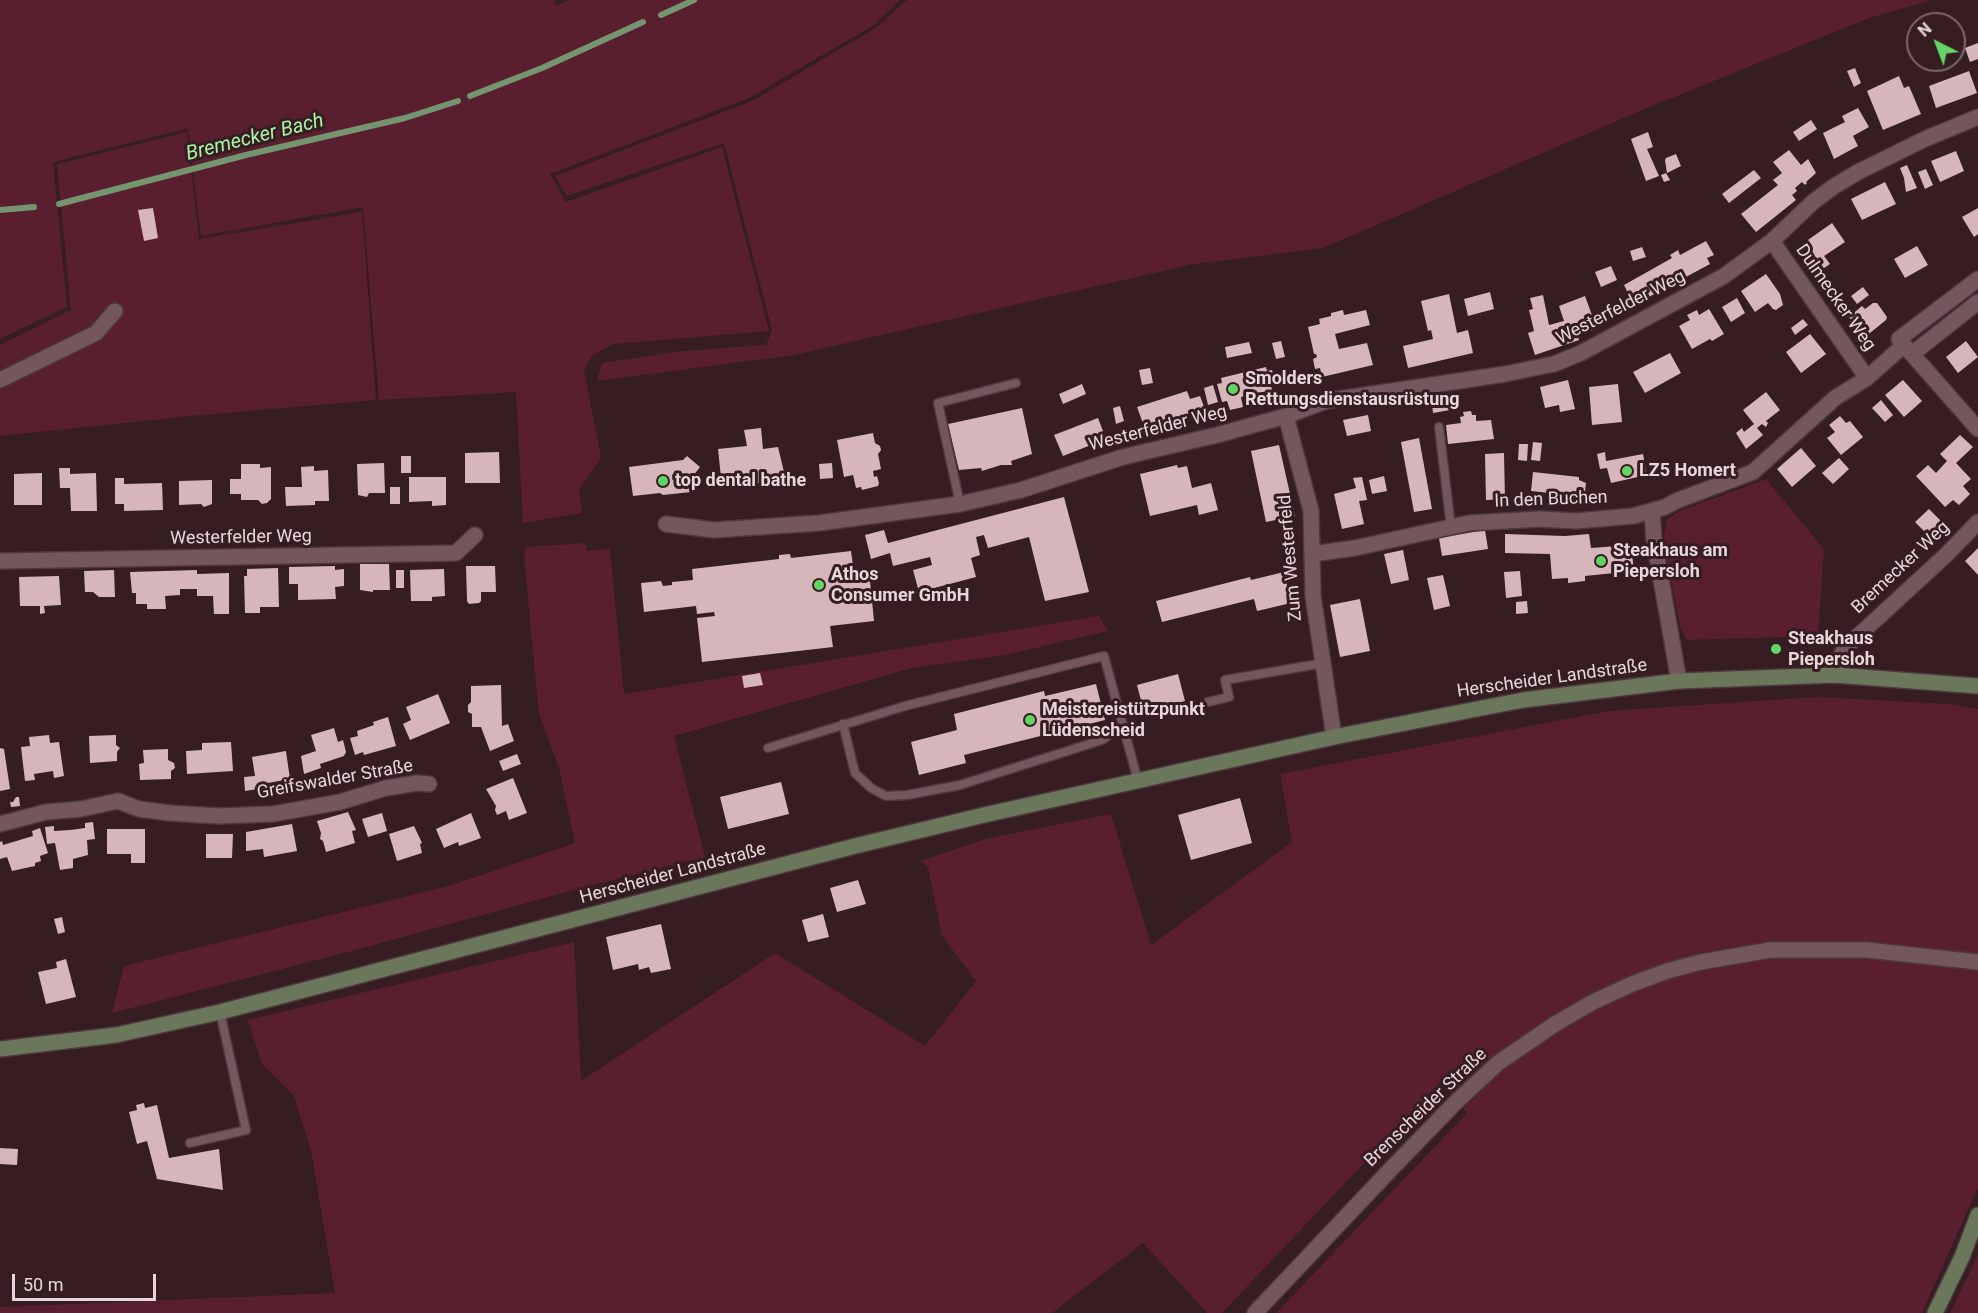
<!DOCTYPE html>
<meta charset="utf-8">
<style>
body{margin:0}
#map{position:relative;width:1978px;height:1313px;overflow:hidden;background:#351d21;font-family:Roboto,sans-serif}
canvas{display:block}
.north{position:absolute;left:1906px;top:12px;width:60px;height:60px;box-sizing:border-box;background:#351d21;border:2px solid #7d676b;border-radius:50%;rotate:318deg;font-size:16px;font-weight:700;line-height:24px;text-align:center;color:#e8d7da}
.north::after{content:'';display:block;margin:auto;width:21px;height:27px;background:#65d467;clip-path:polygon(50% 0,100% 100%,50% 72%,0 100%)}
.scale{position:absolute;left:12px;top:1274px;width:144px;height:27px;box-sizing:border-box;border:3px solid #e8d7da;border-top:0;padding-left:8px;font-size:18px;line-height:21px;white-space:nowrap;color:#e8d7da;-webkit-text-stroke:4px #351d21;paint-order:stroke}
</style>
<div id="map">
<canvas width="1978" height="1313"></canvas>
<div class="north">N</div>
<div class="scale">50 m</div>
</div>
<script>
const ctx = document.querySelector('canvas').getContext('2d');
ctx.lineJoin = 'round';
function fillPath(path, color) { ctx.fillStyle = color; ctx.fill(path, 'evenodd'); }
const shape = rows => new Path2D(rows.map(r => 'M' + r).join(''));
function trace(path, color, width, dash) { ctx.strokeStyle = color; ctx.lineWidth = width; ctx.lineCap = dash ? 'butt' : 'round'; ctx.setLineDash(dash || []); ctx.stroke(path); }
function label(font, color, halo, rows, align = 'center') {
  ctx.font = font + ' Roboto,sans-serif'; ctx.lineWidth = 6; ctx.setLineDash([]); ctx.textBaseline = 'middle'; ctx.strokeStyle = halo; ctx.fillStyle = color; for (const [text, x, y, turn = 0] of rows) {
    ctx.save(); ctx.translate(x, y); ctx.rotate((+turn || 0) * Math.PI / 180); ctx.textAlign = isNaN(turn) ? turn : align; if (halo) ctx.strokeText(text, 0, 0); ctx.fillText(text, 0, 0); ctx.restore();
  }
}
fillPath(shape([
 [0,0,555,0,555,6,569,0,900,0,874,25,749,98,550,174,566,202,722,147,769,331,613,344,593,355,584,369,601,458,579,489,582,513,523,523,516,392,379,400,363,207,201,236,188,128,53,162,67,307,0,339],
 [907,0,1933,0,1872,17,1647,108,1323,248,1194,264,794,355,597,381,602,363,682,351,766,345,772,330,724,143,567,196,555,176,752,101,877,27],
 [187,132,199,239,362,212,376,400,191,416,0,436,0,345,71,310,57,164],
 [1766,479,1824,549,1818,636,1687,640,1681,630,1663,541,1667,520,1677,512],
 [585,543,587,551,610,549,624,694,1099,616,1108,631,1005,655,912,668,674,736,705,857,581,888,348,952,112,1013,124,966,452,885,575,843,559,768,539,714,525,568,525,547],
 [1817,697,1949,704,1978,709,1978,1187,1922,1313,1276,1313,1467,1113,1441,1082,1222,1313,1207,1313,1143,1243,1052,1313,0,1313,0,1307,335,1293,311,1151,294,1096,262,1064,248,1020,574,942,581,1081,775,953,925,1046,976,981,942,936,928,867,921,861,985,839,1111,814,1151,945,1292,842,1280,774,1608,711],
 [1978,1255,1978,1313,1950,1313]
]), '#591f2e');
trace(shape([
 [661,15,694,0],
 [470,96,542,68,643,22],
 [59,204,246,155,405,118,458,101],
 [0,210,34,207]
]), '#759571', 6);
fillPath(shape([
 [1978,43,1978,59,1970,62,1965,48],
 [1855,68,1861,83,1854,87,1847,71],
 [1969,71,1977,93,1936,108,1929,86],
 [1899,76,1904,88,1909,86,1921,114,1883,130,1867,91],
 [1858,108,1869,127,1853,136,1858,146,1834,159,1823,133,1845,122,1842,116],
 [1811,120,1817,129,1799,141,1793,132],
 [1648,132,1653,147,1647,149,1659,176,1646,181,1631,139],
 [1789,150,1801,165,1808,159,1816,173,1806,182,1807,183,1805,185,1802,182,1795,188,1797,191,1792,195,1796,200,1756,232,1741,214,1778,185,1773,180,1782,173,1773,162],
 [1956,151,1964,171,1940,182,1931,161],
 [1676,154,1681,166,1667,173,1665,160,1666,158],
 [1907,165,1917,188,1906,192,1904,178,1900,168],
 [1926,169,1933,185,1925,189,1918,172],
 [1754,170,1761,178,1729,203,1722,194],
 [1666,173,1670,180,1664,182,1661,175],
 [1885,182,1896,204,1862,220,1851,199],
 [153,208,158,238,144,241,138,210],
 [1978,208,1978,234,1974,237,1962,217],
 [1832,223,1845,242,1824,256,1830,264,1817,273,1798,247],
 [1706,241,1714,255,1707,258,1710,264,1634,305,1624,285,1672,258,1670,255,1678,250,1680,255],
 [1917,246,1928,265,1905,278,1894,259],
 [1642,247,1646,257,1633,261,1630,251],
 [1611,266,1617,280,1601,287,1595,272],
 [1766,274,1780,294,1783,305,1776,310,1773,309,1768,303,1755,312,1741,291],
 [1863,287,1869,295,1857,304,1851,296],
 [1490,292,1494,309,1468,316,1464,299],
 [1449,294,1457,333,1468,330,1473,353,1408,368,1403,346,1433,339,1431,330,1428,331,1421,301],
 [1543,295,1549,325,1564,321,1559,306,1585,296,1597,329,1577,334,1579,340,1535,355,1528,333,1534,331,1529,310,1533,309,1530,298],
 [1737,298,1745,313,1731,322,1722,307],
 [1873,303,1877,303,1887,317,1886,320,1865,337,1849,317,1862,306,1865,309],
 [1709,309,1724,334,1712,341,1710,339,1692,349,1679,326,1690,320,1687,315,1697,310,1699,315],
 [1343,310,1344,315,1366,310,1370,325,1335,334,1339,349,1367,343,1373,365,1322,377,1320,368,1315,369,1313,359,1317,357,1316,354,1314,354,1308,327,1320,324,1319,319,1331,316,1331,313],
 [1803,319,1808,325,1795,335,1791,328],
 [1810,334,1826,354,1801,373,1786,352],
 [1281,341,1285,357,1276,359,1272,343],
 [1966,341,1978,357,1958,373,1946,357],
 [1249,342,1252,353,1227,358,1225,347],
 [1670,353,1681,373,1645,393,1633,372],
 [1266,367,1267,371,1272,370,1275,380,1270,382,1272,390,1241,397,1243,407,1230,410,1227,401,1222,402,1217,384,1222,383,1221,378],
 [1150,368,1153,383,1142,385,1139,370],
 [1568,380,1575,409,1560,412,1559,405,1545,408,1540,387],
 [1903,380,1922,401,1904,417,1885,395],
 [1082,384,1086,394,1063,404,1059,394],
 [1618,384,1622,422,1592,425,1589,387],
 [1213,385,1218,402,1208,405,1204,388],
 [1187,391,1190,399,1200,396,1206,412,1195,416,1193,412,1145,429,1137,407],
 [1766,392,1780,410,1766,421,1768,423,1766,427,1762,424,1757,428,1763,435,1746,449,1736,433,1742,428,1744,432,1754,424,1743,410],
 [1447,394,1450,410,1433,413,1431,396],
 [1881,400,1893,415,1885,422,1872,408],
 [1120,406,1124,421,1116,424,1113,408],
 [1022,408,1032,454,1011,461,1012,465,1001,465,982,471,981,468,959,470,948,424],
 [1471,411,1472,415,1476,415,1476,421,1491,420,1494,439,1448,444,1446,425,1461,423,1460,417,1464,416,1463,412],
 [1368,415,1371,431,1347,436,1343,420],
 [1840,416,1846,423,1850,421,1863,437,1841,455,1827,438,1835,432,1829,425],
 [1098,418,1106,439,1063,456,1054,435],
 [761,428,763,449,778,447,786,480,722,487,718,449,747,446,744,430],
 [873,433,875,443,880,446,881,450,878,454,881,469,873,471,874,477,877,476,879,483,878,486,862,490,861,487,856,488,853,475,844,477,837,440],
 [1960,435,1973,447,1956,463,1971,479,1963,486,1970,494,1959,505,1953,500,1945,507,1916,476,1928,465,1936,473,1947,461,1940,454],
 [1419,438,1432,509,1414,512,1401,442],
 [1533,442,1542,443,1540,461,1531,460],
 [1519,444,1528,444,1527,461,1518,460],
 [1279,445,1295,516,1266,522,1251,451],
 [1801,448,1816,466,1792,487,1777,469],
 [499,452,500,483,465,483,465,453],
 [1605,452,1606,461,1643,454,1647,475,1611,483,1607,468,1600,469,1597,454],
 [1504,453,1505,499,1486,500,1485,454],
 [401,456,411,456,411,473,401,473],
 [687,456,700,467,693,476,695,487,691,492,663,495,660,493,633,496,629,467,683,460],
 [1839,458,1849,469,1833,484,1822,473],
 [384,463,385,493,369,493,367,497,358,495,357,464],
 [832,463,833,478,820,479,819,464],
 [241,464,260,464,260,468,271,467,271,499,267,503,262,504,258,500,241,500,241,494,230,494,230,479,241,479],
 [1177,465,1178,468,1187,466,1192,488,1211,483,1218,510,1199,515,1197,505,1150,516,1140,474],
 [314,466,314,471,328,470,329,501,315,501,315,505,286,506,285,487,302,487,301,467],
 [59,468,70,468,70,474,96,473,97,511,71,511,70,488,60,488],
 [1533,472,1579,477,1579,480,1586,483,1585,492,1578,492,1577,496,1531,491],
 [42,473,42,505,14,505,14,474],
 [1384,476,1387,491,1372,494,1369,480],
 [409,477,446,477,446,505,432,506,432,501,409,502],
 [1362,477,1367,500,1359,501,1364,524,1342,529,1334,494,1356,488,1353,478],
 [115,478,124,478,124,484,162,483,163,510,124,511,124,504,115,504],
 [212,480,212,504,204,507,201,504,179,505,179,481],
 [390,487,400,487,400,504,390,504],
 [1064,497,1089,592,1045,601,1029,537,988,548,984,535,976,537,980,555,971,558,976,577,919,592,913,570,932,565,930,557,893,566,890,553,871,559,865,535,884,530,888,543],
 [1929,509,1944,524,1930,537,1915,522],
 [1485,530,1488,549,1442,556,1439,538],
 [1505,534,1565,536,1589,534,1591,548,1631,545,1634,571,1585,576,1585,581,1568,583,1568,578,1552,579,1550,554,1505,553],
 [1978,548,1978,575,1965,561],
 [1403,550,1409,580,1391,584,1384,554],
 [851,551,854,573,870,570,873,581,870,581,874,621,830,626,833,647,702,662,697,618,715,616,714,612,697,614,696,606,644,612,641,583,661,581,663,586,672,585,672,582,693,580,692,569,779,559,779,555,790,554,791,558],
 [360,564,389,564,390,590,373,590,373,592,360,590],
 [335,566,335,570,344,569,344,586,335,587,336,599,298,600,298,584,289,584,289,567],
 [466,566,495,566,496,592,481,592,481,601,479,603,469,604,467,601],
 [278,568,279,607,260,607,260,613,245,613,244,576,247,576,247,569],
 [444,569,445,596,432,597,432,601,411,601,410,570],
 [114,570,115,597,99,597,93,592,85,592,84,571],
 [197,570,197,574,229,573,229,614,214,614,213,596,197,596,197,589,180,589,180,595,165,596,166,609,147,609,147,604,136,604,136,593,132,593,130,572],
 [396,570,404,570,404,588,396,588],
 [1520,571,1522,596,1506,598,1504,572],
 [1284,572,1291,603,1257,611,1254,599,1162,622,1156,601,1250,577,1251,580],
 [1443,575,1450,606,1434,610,1427,578],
 [59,576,61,605,44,606,45,613,40,614,40,606,20,606,19,577],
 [1360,599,1370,651,1340,657,1330,605],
 [1527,601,1528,613,1516,614,1516,602],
 [760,673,763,685,744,688,742,676],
 [1178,674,1185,701,1144,712,1137,685],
 [1096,684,1105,720,964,755,966,763,919,775,911,742,957,730,954,714,1044,691,1045,696],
 [501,685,502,726,508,724,514,741,490,751,481,727,472,727,472,714,468,712,468,705,471,702,471,686],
 [438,694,450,723,410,740,403,724,411,720,406,707],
 [388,717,396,746,364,755,363,752,355,755,350,738,358,736,357,731,374,725,373,722],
 [334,728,338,742,343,740,346,752,344,756,320,764,321,768,304,774,301,756,316,751,311,735],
 [49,735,50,743,59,742,64,776,54,778,53,771,34,774,35,780,25,781,21,747,30,746,29,737],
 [116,735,116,745,120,748,117,752,117,761,90,763,89,736],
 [231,742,233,771,187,774,186,751,202,750,202,743],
 [0,748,4,749,10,789,0,791],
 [168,749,168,760,174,763,175,768,171,771,171,779,140,780,139,764,144,763,143,750],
 [286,751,290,779,257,785,258,789,245,791,244,777,255,776,252,757],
 [517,754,521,764,503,771,499,761],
 [513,778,527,813,509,820,506,811,497,815,495,810,496,806,486,789],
 [781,782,789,814,728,829,720,797],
 [16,797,19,797,20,806,11,807,10,802,13,802],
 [1240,798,1252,843,1191,860,1178,815],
 [348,812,356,830,352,831,355,843,326,852,323,841,320,839,321,833,317,821],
 [382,813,387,831,368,837,362,819],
 [471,813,481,838,459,846,458,842,444,848,436,829],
 [93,822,95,839,87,840,88,855,73,859,73,868,60,870,55,843,47,844,45,827,54,826,54,831,70,830,85,828,85,823],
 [292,824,297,851,264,857,263,849,246,851,246,832],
 [414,826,422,843,420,844,422,853,397,861,389,834],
 [40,828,48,853,40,856,41,861,35,863,35,866,12,871,7,857,0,859,0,842,2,841,3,845,33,836,32,831],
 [107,829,145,829,145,863,131,863,131,854,107,854],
 [206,834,233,834,232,858,206,858],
 [858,880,866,904,837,912,830,888],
 [823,914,829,937,808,942,802,920],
 [62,917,65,932,58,934,54,919],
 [661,924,671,969,651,973,649,967,639,970,638,964,613,970,606,937],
 [66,959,76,997,46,1004,38,972,57,968,56,962],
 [144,1103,145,1108,157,1105,169,1158,219,1149,223,1190,157,1179,147,1141,137,1144,129,1112,137,1110,136,1105],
 [0,1148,18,1149,17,1165,0,1164]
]), '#d7b6bb');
const service = shape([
 [1439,427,1451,527],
 [960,504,938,403,1016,383],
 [1208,702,1229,697,1225,680,1324,663],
 [843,724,855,773,871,788,886,796,907,795,960,785,1102,740,1122,725],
 [768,748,905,706,1104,656,1138,781],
 [190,1143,246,1130,220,1012]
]);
const minor = shape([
 [1772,241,1867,378],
 [1904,345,1899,339,1978,279],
 [1912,354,1978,302],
 [0,380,96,333,115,311],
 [1286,416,1311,511,1313,596,1334,737],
 [1652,511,1654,540,1679,681],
 [666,524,714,530,819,523,960,504,1021,490,1123,457,1217,435,1286,416,1326,401,1505,374,1554,364,1581,353,1724,276,1772,241,1813,202,1833,187,1858,172,1925,139,1978,117],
 [1312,554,1355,548,1469,523,1540,519,1576,521,1633,516,1665,507,1676,501,1753,472,1835,398,1867,378,1904,345,1978,429],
 [0,561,456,553,475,535],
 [1835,675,1839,659,1846,647,1946,555,1978,522],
 [0,824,46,812,81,809,118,801,139,809,169,813,218,816,273,814,340,802,386,788,417,783,429,784],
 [1255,1313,1391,1169,1455,1103,1498,1063,1555,1024,1593,1002,1632,984,1667,971,1701,962,1770,950,1867,950,1978,962]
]);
const secondary = shape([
 [0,1049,116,1035,220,1012,855,846,984,815,1334,737,1523,700,1679,681,1835,675,1978,686],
 [1935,1313,1962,1257,1978,1215]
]);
trace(service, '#4d383d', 11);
trace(minor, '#4d383d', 18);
trace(secondary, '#4d383d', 18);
trace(service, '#74575c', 8);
trace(minor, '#74575c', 15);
trace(secondary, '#6b775b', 15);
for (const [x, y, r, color] of [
 [1233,389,6,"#65d467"],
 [1627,471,6,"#65d467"],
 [663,481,6,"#65d467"],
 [1601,561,6,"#65d467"],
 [819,585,6,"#65d467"],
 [1776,649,6,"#65d467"],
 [1030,720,6,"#65d467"]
]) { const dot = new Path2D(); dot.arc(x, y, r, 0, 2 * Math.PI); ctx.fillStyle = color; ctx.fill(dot); trace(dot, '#351d21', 2); }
label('18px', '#e8d7da', '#351d21', [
 ["Dulmecker Weg",1835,298,55],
 ["Westerfelder Weg",1621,308,-27],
 ["Westerfelder Weg",1158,429,-14],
 ["In den Buchen",1551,500,-2],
 ["Westerfelder Weg",241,538,-1],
 ["Zum Westerfeld",1291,558,-95],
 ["Bremecker Weg",1901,568,-43],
 ["Herscheider Landstraße",1552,679,-8],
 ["Greifswalder Straße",335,780,-10],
 ["Herscheider Landstraße",673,874,-15],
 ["Brenscheider Straße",1426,1108,-44]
]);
label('bold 18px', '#e8d7da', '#351d21', [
 ["Smolders",1245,379],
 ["Rettungsdienstausrüstung",1245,400],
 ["LZ5 Homert",1639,471],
 ["top dental bathe",675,481],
 ["Steakhaus am",1613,551],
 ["Piepersloh",1613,572],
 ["Athos",831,575],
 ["Consumer GmbH",831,596],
 ["Steakhaus",1788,639],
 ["Piepersloh",1788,660],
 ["Meistereistützpunkt",1042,710],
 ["Lüdenscheid",1042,731]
], 'left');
label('italic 20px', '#a8f5a7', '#351d21', [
 ["Bremecker Bach",255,138,-14]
]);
</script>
